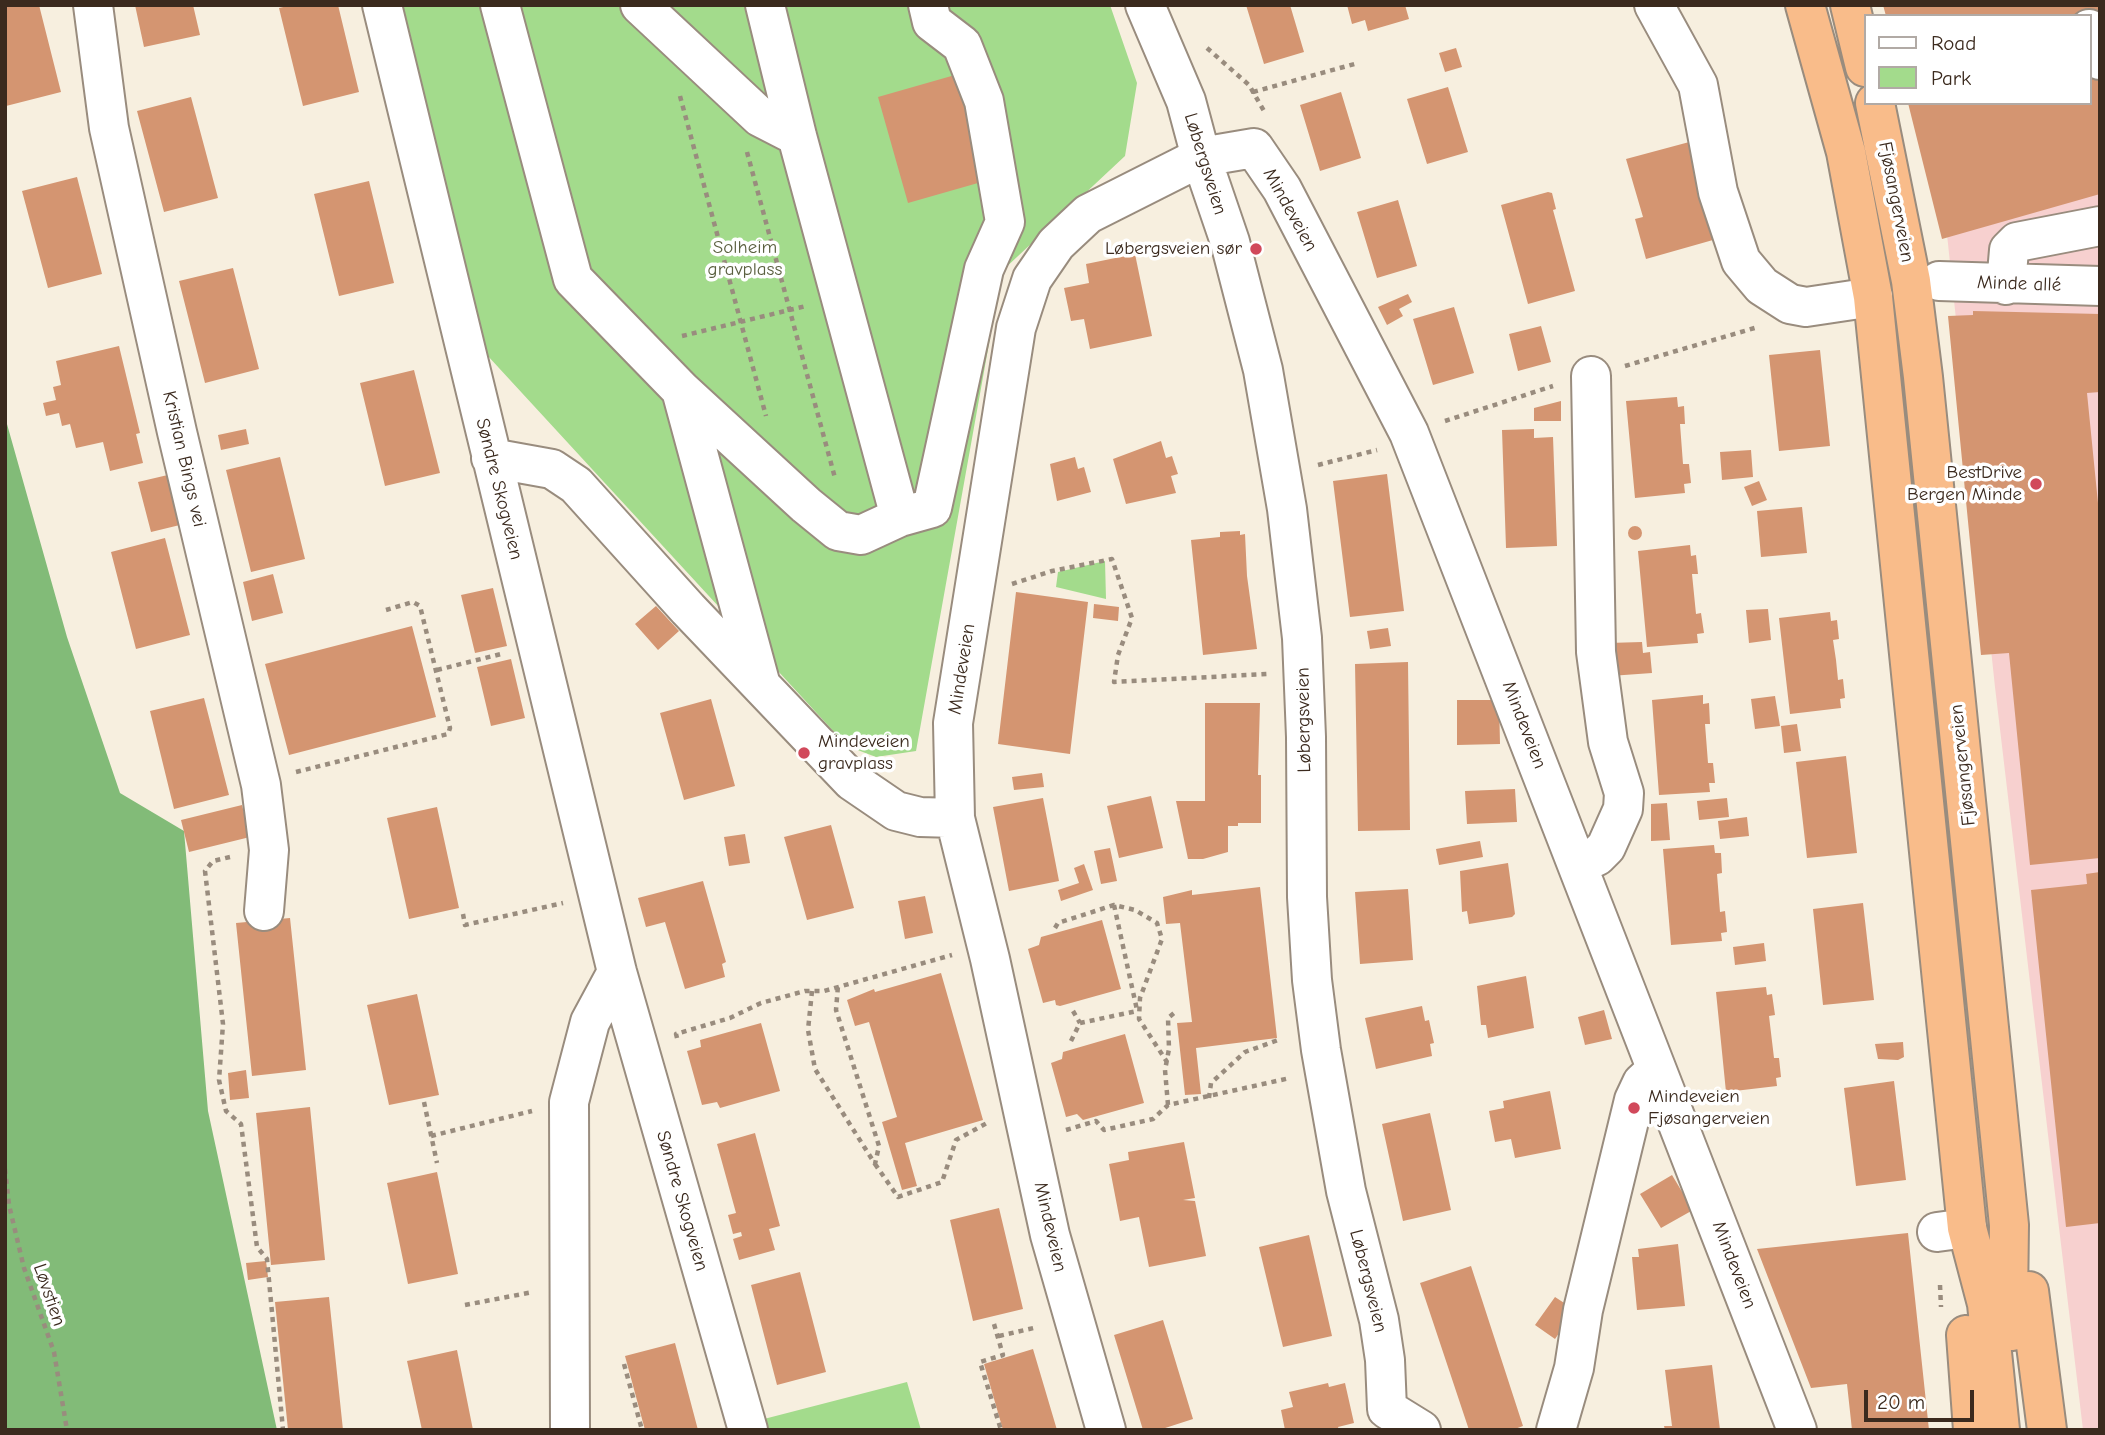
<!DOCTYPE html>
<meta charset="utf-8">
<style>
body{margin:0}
#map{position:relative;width:2105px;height:1435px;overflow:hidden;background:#f7efdf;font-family:"Comic Neue",sans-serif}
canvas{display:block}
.frame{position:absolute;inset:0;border:7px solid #3b2a1e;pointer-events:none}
.legend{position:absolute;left:1864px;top:14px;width:228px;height:91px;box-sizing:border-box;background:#fff;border:2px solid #b1aaa5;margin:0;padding:9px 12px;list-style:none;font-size:21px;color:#3b2a1e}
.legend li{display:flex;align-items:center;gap:14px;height:35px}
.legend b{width:35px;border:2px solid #b1aaa5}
.scale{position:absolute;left:1864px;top:1390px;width:110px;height:32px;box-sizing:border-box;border:4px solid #3b2a1e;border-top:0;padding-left:9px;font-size:21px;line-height:24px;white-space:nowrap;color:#3b2a1e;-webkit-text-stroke:5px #fff;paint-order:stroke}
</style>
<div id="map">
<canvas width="2105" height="1435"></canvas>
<div class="frame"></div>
<ul class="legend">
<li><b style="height:9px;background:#fff"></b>Road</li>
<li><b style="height:19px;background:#a3db8c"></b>Park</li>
</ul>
<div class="scale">20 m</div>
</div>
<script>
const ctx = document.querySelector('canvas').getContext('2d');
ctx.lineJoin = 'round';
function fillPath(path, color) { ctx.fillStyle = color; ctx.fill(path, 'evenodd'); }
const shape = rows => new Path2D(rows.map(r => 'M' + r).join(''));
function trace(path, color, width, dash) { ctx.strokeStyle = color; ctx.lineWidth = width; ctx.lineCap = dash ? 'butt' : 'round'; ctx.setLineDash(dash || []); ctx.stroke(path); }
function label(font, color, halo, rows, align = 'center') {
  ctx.font = font + ' "Comic Neue",sans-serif'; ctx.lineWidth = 7; ctx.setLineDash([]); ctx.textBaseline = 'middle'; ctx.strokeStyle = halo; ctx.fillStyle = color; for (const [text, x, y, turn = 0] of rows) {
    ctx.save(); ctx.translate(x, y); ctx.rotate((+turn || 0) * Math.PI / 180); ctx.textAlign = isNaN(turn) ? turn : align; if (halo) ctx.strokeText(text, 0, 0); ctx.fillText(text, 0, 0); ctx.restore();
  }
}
fillPath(shape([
 [2100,5,2100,1430,2083,1430,1995,687,1946,225,2089,103]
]), '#f7d0cf');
fillPath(shape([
 [403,5,1110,5,1137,83,1125,156,1002,271,916,751,876,757,847,746,487,355],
 [1105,561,1106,599,1056,587,1058,572],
 [907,1382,921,1430,767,1430,764,1419]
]), '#a3db8c');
fillPath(shape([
 [5,417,67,637,120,793,184,831,208,1111,277,1430,5,1430]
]), '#82bb78');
fillPath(shape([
 [5,5,39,5,61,92,6,106],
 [135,5,193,5,200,35,144,47],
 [292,5,338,5,359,92,303,106,279,8],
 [1246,5,1290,5,1304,52,1264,64],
 [1347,5,1405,5,1409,19,1368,31,1365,20,1352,24],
 [1883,5,2100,5,2100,194,1942,239,1908,103,2089,103,2089,16,1886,16],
 [1456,48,1462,67,1445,72,1439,53],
 [955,75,985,181,908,203,878,97],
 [1448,87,1468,152,1427,164,1407,99],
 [1341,92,1361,158,1320,171,1300,105],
 [191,97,218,198,164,212,137,111],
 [1693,141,1720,238,1646,259,1635,219,1643,217,1626,159],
 [77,177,102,274,48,288,22,191],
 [369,181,394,283,339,296,314,194],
 [1548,192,1552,193,1556,209,1553,210,1575,291,1528,304,1501,205],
 [1398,200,1417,266,1377,278,1357,212],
 [1135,254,1152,336,1090,349,1084,319,1071,321,1064,288,1089,283,1086,264],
 [233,268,259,369,205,383,179,281],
 [1408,294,1412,302,1399,309,1403,316,1387,325,1378,307],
 [1454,307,1474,373,1433,385,1413,319],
 [1973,311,2100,314,2100,392,2087,393,2100,523,2100,858,2030,865,2009,653,1981,655,1948,316,1973,315],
 [1541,326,1551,362,1518,371,1509,334],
 [119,346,140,433,136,434,143,463,110,471,103,442,76,448,70,424,62,426,59,413,46,416,43,403,56,400,53,387,61,385,56,361],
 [1820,350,1830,446,1779,451,1769,355],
 [414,370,440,473,385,486,360,383],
 [1677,397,1678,407,1684,406,1685,424,1680,424,1683,464,1689,464,1691,483,1684,484,1685,493,1635,498,1626,401],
 [1561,401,1561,421,1534,421,1534,408],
 [246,429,249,444,221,450,218,435],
 [1534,429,1534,438,1553,437,1557,546,1506,548,1502,430],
 [1161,441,1166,458,1172,456,1178,474,1171,476,1176,493,1126,504,1113,459],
 [1751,450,1753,477,1722,480,1720,452],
 [280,457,305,559,251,572,226,470],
 [1075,457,1078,469,1084,467,1091,492,1057,501,1050,464],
 [172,474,184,524,151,532,138,482],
 [1387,474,1404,611,1350,617,1333,481],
 [1759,481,1767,500,1752,506,1744,487],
 [1802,507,1807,553,1761,557,1757,511],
 '1628 533a7 7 0 1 1 14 0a7 7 0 1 1-14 0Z',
 [1240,531,1240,535,1245,534,1247,576,1257,649,1203,655,1191,540,1220,537,1220,532],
 [165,538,190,635,136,649,111,552],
 [1690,545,1691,556,1696,555,1698,574,1692,574,1696,614,1701,613,1704,633,1697,634,1698,643,1647,647,1638,551],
 [273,574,283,613,252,621,243,582],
 [493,588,507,646,475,653,461,595],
 [1016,592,1088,602,1070,754,998,744],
 [1094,604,1119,607,1118,621,1093,618],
 [656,606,679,631,658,650,635,624],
 [1768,609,1771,640,1749,643,1746,610],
 [1830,612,1831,621,1837,620,1839,639,1833,640,1836,660,1838,680,1843,679,1845,698,1840,699,1841,708,1790,714,1779,618],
 [412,626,436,717,289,755,265,664],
 [1388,628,1391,646,1370,649,1367,631],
 [1642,642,1643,653,1650,652,1652,673,1610,676,1608,643],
 [511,659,525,718,491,726,477,667],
 [1408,662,1410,830,1358,831,1355,664],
 [1703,695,1703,704,1709,703,1710,724,1705,724,1708,763,1713,763,1715,783,1709,783,1710,792,1659,795,1652,700],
 [1775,696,1780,726,1755,729,1751,699],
 [204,698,229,795,174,809,150,711],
 [711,699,735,786,684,800,660,713],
 [1457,700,1499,700,1500,744,1457,745],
 [1205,703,1260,703,1258,775,1261,775,1261,823,1238,823,1238,826,1228,826,1228,852,1203,859,1188,859,1176,801,1205,801],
 [1797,724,1801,751,1784,753,1781,726],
 [1846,756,1857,853,1807,858,1796,762],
 [1042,773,1044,787,1014,790,1012,777],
 [1515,789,1517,822,1467,824,1465,791],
 [1151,796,1163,848,1119,858,1107,806],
 [1043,798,1059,881,1009,891,993,807],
 [1727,798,1729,817,1699,820,1697,801],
 [1667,803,1670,840,1651,841,1651,804],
 [242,805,250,837,189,852,181,820],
 [437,807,459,908,409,919,387,818],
 [1747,817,1749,836,1720,839,1718,821],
 [831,825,854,908,807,920,784,837],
 [745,834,750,863,729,866,724,837],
 [1480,841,1483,857,1439,865,1436,849],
 [1714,845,1715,853,1721,853,1722,873,1717,874,1720,912,1725,911,1727,932,1721,933,1722,941,1671,945,1663,849],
 [1110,848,1117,881,1101,884,1094,851],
 [1508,863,1515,914,1512,917,1469,924,1467,911,1462,912,1460,871],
 [1084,864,1093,890,1061,901,1058,890,1079,883,1074,868],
 [2100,872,2100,1223,2066,1227,2031,890,2087,884,2086,874],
 [703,881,726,962,722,964,725,977,685,989,665,922,646,927,638,898],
 [1260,887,1277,1038,1196,1048,1201,1094,1185,1095,1177,1023,1192,1022,1180,923,1166,924,1163,897,1192,890,1192,895],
 [1408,889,1413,960,1360,964,1355,892],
 [925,896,933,933,905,939,898,901],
 [1863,903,1874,1000,1823,1005,1813,909],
 [290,918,306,1070,252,1076,236,923],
 [1102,920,1121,989,1060,1006,1056,1005,1055,1000,1043,1003,1028,949,1039,945,1041,937],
 [1764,943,1766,961,1735,965,1733,947],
 [941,973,983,1120,905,1143,917,1186,902,1190,882,1122,897,1117,869,1022,855,1026,847,1000,874,989,875,992],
 [1526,976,1534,1028,1488,1038,1486,1025,1481,1025,1477,986],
 [1766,987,1767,995,1772,994,1775,1015,1769,1016,1774,1058,1779,1058,1781,1077,1776,1078,1777,1086,1726,1092,1716,992],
 [417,994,439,1095,389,1105,367,1005],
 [1422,1006,1425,1021,1429,1020,1434,1043,1430,1044,1432,1056,1376,1069,1365,1018],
 [1604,1010,1612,1039,1585,1045,1578,1017],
 [761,1023,780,1091,720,1108,717,1102,702,1105,687,1051,701,1047,700,1040],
 [1125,1034,1144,1103,1083,1120,1077,1114,1066,1117,1051,1063,1062,1059,1063,1052],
 [1903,1042,1904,1057,1898,1060,1878,1059,1875,1044],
 [246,1070,249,1098,230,1100,228,1073],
 [1894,1081,1906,1180,1856,1186,1844,1088],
 [1550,1091,1561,1149,1515,1158,1511,1139,1495,1142,1489,1111,1504,1108,1503,1101],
 [310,1107,325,1260,271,1265,256,1113],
 [1430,1113,1451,1210,1403,1221,1382,1124],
 [755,1133,780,1226,769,1229,775,1250,739,1260,733,1239,742,1236,741,1232,733,1234,728,1215,736,1213,717,1144],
 [1184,1142,1195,1198,1183,1200,1195,1201,1206,1256,1149,1267,1139,1217,1120,1221,1109,1164,1129,1160,1128,1152],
 [437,1172,458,1274,408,1284,387,1183],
 [1672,1175,1693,1210,1661,1228,1640,1194],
 [999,1208,1023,1309,973,1321,950,1220],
 [1908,1233,1929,1430,1852,1430,1847,1384,1811,1388,1757,1249],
 [1309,1235,1332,1336,1283,1347,1259,1247],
 [1678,1244,1685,1306,1637,1310,1632,1257,1639,1257,1638,1249],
 [266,1261,268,1277,248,1280,246,1263],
 [1471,1266,1523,1426,1512,1430,1469,1430,1420,1283],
 [800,1272,826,1372,777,1385,751,1285],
 [329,1297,343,1430,288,1430,275,1302],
 [1555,1297,1575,1310,1555,1339,1535,1325],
 [1163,1320,1193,1419,1159,1430,1143,1430,1114,1335],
 [675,1343,698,1430,645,1430,625,1356],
 [1033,1349,1057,1430,1003,1430,984,1364],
 [457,1350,473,1430,422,1430,407,1361],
 [1712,1365,1720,1430,1665,1430,1664,1426,1672,1426,1665,1370],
 [1328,1383,1329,1387,1345,1383,1354,1423,1338,1427,1339,1430,1285,1430,1281,1410,1293,1407,1289,1392]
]), '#d49571');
const minor = shape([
 [93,5,109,128,177,432,261,785,269,850,264,911],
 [382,5,617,972,748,1430],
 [500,5,573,279,681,390,806,505,838,531,861,535,900,517,797,136,765,5],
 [640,5,760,117,797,136],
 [1145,5,1186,101,1201,157,1230,242,1263,370,1287,509,1302,638,1306,737,1307,897,1312,980,1321,1050,1346,1191,1379,1320,1385,1360,1387,1409,1421,1430],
 [1654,5,1698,85,1718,192,1741,261,1762,286,1790,304,1806,307,1873,297],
 [2089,29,2100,60],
 [1939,281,2100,286],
 [2006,285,2009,250,2017,242,2100,226],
 [681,390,760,682],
 [491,458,552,469,576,485,688,609,852,781,896,811,920,817,955,818],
 [900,517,932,508,984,269,1005,222,984,101,962,45,932,22,928,5],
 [1578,865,1597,856,1606,847,1623,809,1624,793,1608,742,1596,652,1591,376],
 [1937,1232,1967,1228],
 [570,1430,569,1102,590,1022,617,972],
 [1106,1430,1050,1235,990,959,955,818,953,723,1016,328,1032,279,1056,244,1088,214,1201,157,1254,148,1282,189,1409,433,1797,1430],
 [1556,1430,1574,1368,1583,1310,1634,1100,1642,1083,1656,1070]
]);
const highway = shape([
 [1805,5,1846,152,1873,297,1967,1228,1987,1304,2000,1430],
 [1850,5,1865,67],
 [1875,103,1911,281,1923,377,2009,1225,2008,1302,2012,1331],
 [2029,1291,2047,1430],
 [1966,1335,1973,1430]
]);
trace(minor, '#998c7e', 42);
trace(highway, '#998c7e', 42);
trace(shape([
 [1207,48,1249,85,1264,111],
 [1253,92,1358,63],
 [680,96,766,416],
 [747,152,835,478],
 [682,336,806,306],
 [1625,366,1758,327],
 [1445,421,1553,386],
 [1318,465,1377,450],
 [1012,584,1052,571,1112,559,1132,618,1118,655,1114,682,1267,674],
 [437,670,501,654],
 [296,772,448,734,450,728,420,606,413,602,386,610],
 [230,857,213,861,205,871,223,1024,219,1080,226,1111,241,1124,257,1247,267,1259,283,1430],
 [1114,905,1137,1010],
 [463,914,465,925,563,903],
 [1055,928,1058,923,1114,905,1135,910,1157,923,1162,939,1140,998,1139,1019,1167,1062],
 [812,991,808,1030,815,1069,875,1164,879,1146,836,1010,838,986],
 [1073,1011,1080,1023],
 [677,1038,676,1034,730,1018,761,1003,805,991,824,991,952,955],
 [1071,1041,1080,1023,1137,1011],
 [1209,1098,1211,1083,1245,1052,1281,1039],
 [424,1102,437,1163],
 [1168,1105,1165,1070,1169,1049,1168,1018,1174,1013],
 [1066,1130,1096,1121,1104,1130,1153,1119,1168,1105,1290,1078],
 [431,1136,532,1111],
 [875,1164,898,1197,942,1182,956,1140,987,1123],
 [5,1169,9,1205,24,1268,54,1352,67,1430],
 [1940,1285,1941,1307],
 [465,1305,533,1292],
 [994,1324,1003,1355,980,1362,1001,1430],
 [999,1336,1038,1327],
 [624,1364,642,1430]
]), '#998c7e', 4.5, [5, 5]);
trace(minor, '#fff', 38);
trace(highway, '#f9bc8a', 38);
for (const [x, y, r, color] of [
 [1256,249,7,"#d1495b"],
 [2036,484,7,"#d1495b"],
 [804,753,7,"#d1495b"],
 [1634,1108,7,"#d1495b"]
]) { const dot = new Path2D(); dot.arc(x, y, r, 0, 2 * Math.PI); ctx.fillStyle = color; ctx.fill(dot); trace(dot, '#fff', 2.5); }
label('19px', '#3b2a1e', '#fff', [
 ["Løbergsveien",1205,164,73],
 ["Fjøsangerveien",1896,202,79],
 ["Mindeveien",1290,210,61],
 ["Minde allé",2019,284,2],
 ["Kristian Bings vei",184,459,77],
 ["Søndre Skogveien",499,489,76],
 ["Mindeveien",962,669,-81],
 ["Løbergsveien",1304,720,-91],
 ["Mindeveien",1524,725,69],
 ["Fjøsangerveien",1963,765,-96],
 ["Søndre Skogveien",682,1201,74],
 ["Mindeveien",1050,1227,77],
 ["Mindeveien",1734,1265,69],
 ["Løbergsveien",1368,1281,76],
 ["Løvstien",49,1295,71]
]);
label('19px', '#5a5f3f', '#fff', [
 ["Solheim",745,248],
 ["gravplass",745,270]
]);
label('19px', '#3b2a1e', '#fff', [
 ["Løbergsveien sør",1242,249],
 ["BestDrive",2022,473],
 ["Bergen Minde",2022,495],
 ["Mindeveien",818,742,"left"],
 ["gravplass",818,764,"left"],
 ["Mindeveien",1648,1097,"left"],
 ["Fjøsangerveien",1648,1119,"left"]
], 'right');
</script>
